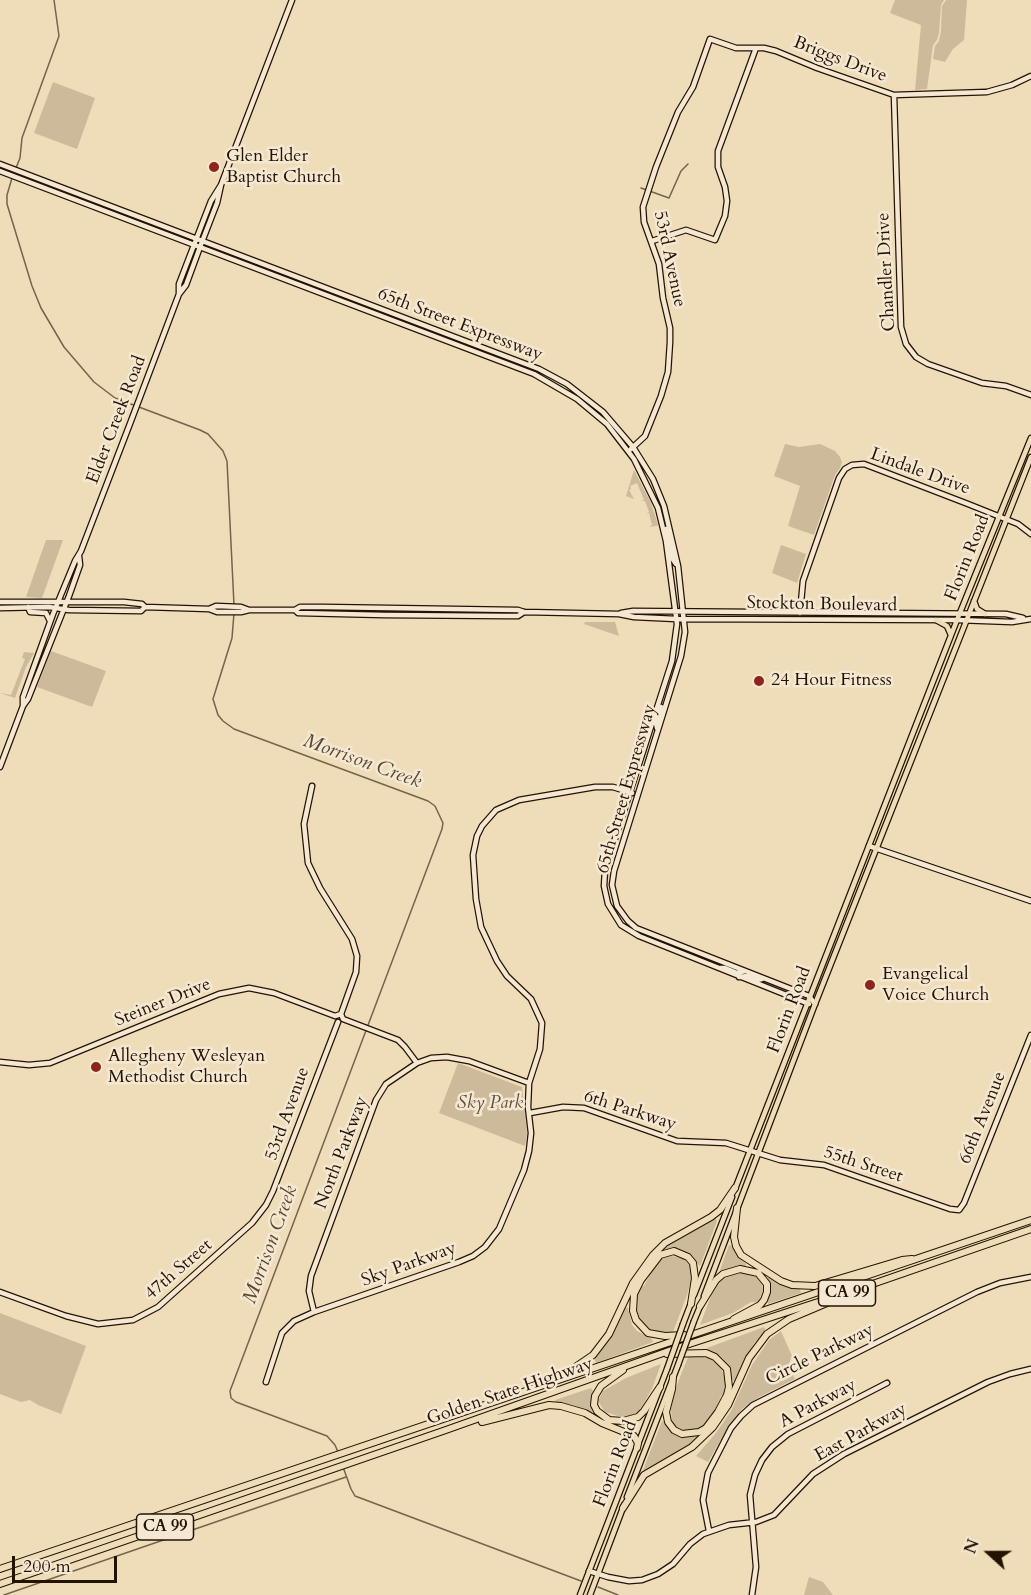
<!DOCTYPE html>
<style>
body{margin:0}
#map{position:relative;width:1031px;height:1595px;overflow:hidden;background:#efdcb9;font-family:Cardo,serif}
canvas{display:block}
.north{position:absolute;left:959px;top:1523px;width:60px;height:60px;-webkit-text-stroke:4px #f5e8d2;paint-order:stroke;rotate:291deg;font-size:16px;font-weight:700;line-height:24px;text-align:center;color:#251302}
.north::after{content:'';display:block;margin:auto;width:21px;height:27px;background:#251302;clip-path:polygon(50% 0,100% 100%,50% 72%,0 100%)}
.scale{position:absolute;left:12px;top:1556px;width:105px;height:27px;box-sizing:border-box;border:3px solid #251302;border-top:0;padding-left:8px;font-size:18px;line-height:21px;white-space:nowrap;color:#251302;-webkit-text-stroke:4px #f5e8d2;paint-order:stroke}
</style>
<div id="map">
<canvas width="1031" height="1595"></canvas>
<div class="north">N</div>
<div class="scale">200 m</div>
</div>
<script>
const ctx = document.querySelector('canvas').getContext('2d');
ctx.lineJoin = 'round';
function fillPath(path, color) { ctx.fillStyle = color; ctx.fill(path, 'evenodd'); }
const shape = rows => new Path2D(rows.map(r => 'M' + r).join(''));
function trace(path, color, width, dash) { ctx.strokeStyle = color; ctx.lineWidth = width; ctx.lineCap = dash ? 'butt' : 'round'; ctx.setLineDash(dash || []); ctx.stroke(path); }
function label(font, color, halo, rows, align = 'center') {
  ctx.font = font + ' Cardo,serif'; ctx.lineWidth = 5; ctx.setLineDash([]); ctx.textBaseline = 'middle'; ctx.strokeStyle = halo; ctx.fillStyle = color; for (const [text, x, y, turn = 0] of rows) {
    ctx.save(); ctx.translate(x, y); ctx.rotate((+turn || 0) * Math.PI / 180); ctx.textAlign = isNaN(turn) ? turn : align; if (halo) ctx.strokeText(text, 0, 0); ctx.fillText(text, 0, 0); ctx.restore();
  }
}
fillPath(shape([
 [895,0,944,0,941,5,939,33,937,40,933,45,927,89,915,90,921,25,890,13],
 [946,0,967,0,964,40,953,49,945,62,933,59,935,46,939,41,941,31,942,6],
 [53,82,95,98,77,149,34,133],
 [785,444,799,447,820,444,835,451,840,457,842,462,840,468,835,475,814,535,788,526,800,486,774,476],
 [634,470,651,503,658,525,656,526,649,527,652,525,649,513,646,514,649,512,645,501,641,501,644,500,637,483,630,486,631,489,629,490,634,499,626,496],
 [46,540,63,540,42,598,26,597],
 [781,545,806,554,797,583,772,573],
 [585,622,615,622,619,636,584,624],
 [51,651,106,671,92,707,37,687],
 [24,652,34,653,26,667,15,698,0,693,11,695,25,659,22,658],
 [458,1063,522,1087,527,1134,525,1146,439,1113],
 [715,1218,717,1221,700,1266,693,1259,664,1251,663,1249],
 [729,1245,733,1246,737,1255,746,1264,746,1266,734,1267,723,1272,720,1270],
 [671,1256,683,1258,691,1267,692,1277,687,1295,673,1332,664,1334,651,1331,639,1321,634,1306,635,1299,640,1287,644,1286,656,1263,663,1258],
 [741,1273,756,1277,762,1284,763,1290,759,1300,757,1302,751,1302,733,1313,700,1325,711,1296,719,1282,730,1274],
 [769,1277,786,1286,800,1289,801,1293,768,1304,766,1280],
 [625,1307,628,1308,632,1325,637,1331,652,1339,653,1342,596,1363,594,1358,610,1339],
 [0,1313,86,1346,61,1414,38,1405,30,1400,21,1402,0,1394],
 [764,1327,766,1331,754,1343,735,1382,733,1381,728,1365,723,1359,708,1350,707,1348],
 [781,1331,792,1356,788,1366,795,1379,759,1397,742,1409,729,1426,708,1462,696,1456,716,1433,731,1411,752,1365,769,1340],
 [695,1356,708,1358,719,1365,725,1377,725,1386,723,1395,721,1396,716,1408,705,1424,693,1431,686,1431,676,1427,672,1421,671,1409,675,1390,688,1357],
 [661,1364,652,1389,638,1413,628,1416,618,1416,605,1412,598,1401,603,1391,626,1378],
 [591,1388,593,1391,591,1402,593,1411,591,1413,573,1405,556,1403,555,1400],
 [662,1421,666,1422,682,1436,698,1435,699,1438,646,1471,643,1470],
 [809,1577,823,1582,833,1595,804,1595]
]), '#cdba9a');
trace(shape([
 [16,168,20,158,22,138,59,36,54,0],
 [12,178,7,195,7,204,32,286,41,308,64,347,94,382,115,398,200,430,208,434,223,451,227,461,234,605],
 [641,188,669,198,681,171,688,164],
 [234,613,232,638,213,699,218,715,223,721,234,729,428,801,435,806,443,823,442,829,230,1391,231,1398,236,1402,327,1436,335,1445,338,1452],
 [343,1467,351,1489,355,1496,581,1581],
 [598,1587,618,1595],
 [4,1595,346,1477]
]), '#75634b', 1.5);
const secondary = shape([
 [894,95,901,327,906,344,916,357,928,364,982,383,1006,386,1031,395],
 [0,164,539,369,567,384,603,412,633,447,653,479,664,506,678,566,685,632,681,656,614,871,612,885,617,906,628,921,636,928,809,996,815,1004],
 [0,171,534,374,577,399,607,424,634,459,658,508,666,541,677,624,672,661,605,870,604,886,608,904,621,925,639,936,809,1004],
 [652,241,686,230,715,240,725,216,727,201,725,187,718,167,718,151,756,48],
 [179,294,186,285,200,247,217,203,221,185,292,0],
 [631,449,645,436,661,396,668,372,670,342,670,328,663,298,659,264,644,222,643,207,656,167,678,112,693,87,710,39,736,48,764,48,776,51,817,68,894,95,987,92,1012,85,1031,76],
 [666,529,672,558,676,564],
 [0,602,124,602,142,604,145,607,209,609,216,606,241,607,249,610,295,610,298,613,384,615,506,616,518,616,524,612],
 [28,607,30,612,46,613,50,621],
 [0,608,49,607,69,610,141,611,145,607],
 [209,609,217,612,241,612,249,610],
 [295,610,300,607,323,607,518,610,524,612,619,614,634,617,676,619,957,620,1012,622,1031,619],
 [621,613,633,611,1006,614,1023,618],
 [800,613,803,581,839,478,845,469,852,465,864,464,968,504,1018,524,1031,534],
 [23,706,23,697,53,614,75,561,81,551,131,421,179,294,179,284,194,245,211,201,221,185],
 [657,728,656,723,661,707],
 [0,767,23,706,28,699,69,596,80,565,79,556],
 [312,786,304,824,308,863,320,888,352,939,357,956,356,972,341,1014],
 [869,846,1031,901],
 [719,968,725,968,737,973,745,971],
 [739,977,747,976,757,980,762,979],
 [0,1062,29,1065,50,1063,219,994,249,988,274,993,335,1016,341,1014,343,1019,398,1040,405,1047,417,1063],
 [530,1113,563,1107,584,1108,677,1141,726,1143,780,1160,824,1165,950,1209,959,1210,964,1203,1031,1035],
 [0,1292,66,1316,98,1324,133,1320,158,1307,252,1223,266,1205,273,1191,338,1022],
 [314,1312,309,1291,311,1276,376,1100,386,1084,417,1063,431,1058,447,1057,469,1061,529,1083],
 [266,1382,282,1333,294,1321,314,1312,459,1262,473,1256,485,1247,499,1229,524,1170,529,1151,531,1133,528,1107,529,1083,540,1049,542,1023,531,999,507,976,497,961,481,927,476,899,473,855,477,836,482,826,496,810,519,800,595,787,613,787,632,793],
 [709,1531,703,1500,708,1473,731,1428,741,1416,753,1405,977,1292,1000,1283,1031,1277],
 [589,1571,608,1577,629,1581,642,1580,658,1574,673,1564,690,1544,703,1534,729,1525,756,1522,774,1515,813,1474,844,1454,988,1382,1010,1374,1031,1369],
 [752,1595,756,1567,750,1495,755,1475,762,1460,772,1447,788,1434,887,1383]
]);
const primary = shape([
 [974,601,977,609,985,614],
 [936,620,947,626,951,635],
 [735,1189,957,620,1031,438],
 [694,1295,732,1197],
 [704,1296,815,1004,1031,457],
 [694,1321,701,1304],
 [683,1324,691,1303],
 [627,1497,678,1365],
 [580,1595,667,1369],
 [590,1595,624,1505]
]);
const highway = shape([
 [737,1208,734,1237,736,1246,741,1255,781,1281,792,1285,815,1286,902,1260,912,1259],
 [700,1306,716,1280,723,1274,740,1269,758,1273,767,1284,767,1292,764,1300,760,1305,734,1319],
 [684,1335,665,1336,648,1333,636,1320,633,1311,634,1294,641,1280,660,1255,674,1251,688,1257,693,1263,695,1278,691,1304],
 [667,1354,706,1353,715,1357,727,1369,729,1387,727,1395,718,1412,706,1428,699,1432,682,1434,674,1430,668,1422,666,1412,672,1389,673,1377],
 [623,1370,601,1386,595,1396,594,1405,597,1411,609,1420,623,1421,638,1417,644,1411,660,1387],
 [536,1385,571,1370,593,1355,609,1334,633,1283,653,1255,665,1243,711,1217,720,1210,735,1188],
 [482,1422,549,1405,561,1406,585,1413,602,1423,634,1436,638,1443,637,1448],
 [623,1508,644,1475,692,1447,713,1427,728,1405,749,1358,767,1334,789,1319,834,1300],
 [0,1569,1031,1220],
 [0,1584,443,1431,680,1347,861,1288,1031,1229]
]);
trace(secondary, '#251302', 7);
trace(primary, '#251302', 7);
trace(highway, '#251302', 8);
trace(secondary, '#f5e8d2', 4.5);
trace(primary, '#efdcb9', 4.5);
trace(highway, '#efdcb9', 6);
const primaryBridge = shape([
 [678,1365,694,1321],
 [667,1369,683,1324]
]);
trace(primaryBridge, '#251302', 7, []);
trace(primaryBridge, '#efdcb9', 4.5);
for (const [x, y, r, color] of [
 [214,167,6,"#8f2418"],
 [759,681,6,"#8f2418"],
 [870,985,6,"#8f2418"],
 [96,1067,6,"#8f2418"]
]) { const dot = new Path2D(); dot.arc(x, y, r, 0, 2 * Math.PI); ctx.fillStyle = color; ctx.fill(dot); trace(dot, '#f5e8d2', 2); }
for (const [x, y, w] of [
 [847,1293,57],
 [165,1527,57]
]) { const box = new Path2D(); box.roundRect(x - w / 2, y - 13, w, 26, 4.5); ctx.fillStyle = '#f5e8d2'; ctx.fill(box); trace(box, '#251302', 1.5); }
label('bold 16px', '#251302', null, [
 ["CA 99",847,1293],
 ["CA 99",165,1527]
]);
label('18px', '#251302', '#f5e8d2', [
 ["Briggs Drive",840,60,21],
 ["53rd Avenue",669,259,78],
 ["Chandler Drive",887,272,-93],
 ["65th Street Expressway",460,325,21],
 ["Elder Creek Road",117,420,-69],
 ["Lindale Drive",920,472,20],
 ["Florin Road",968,558,-68],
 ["Stockton Boulevard",822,605,1],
 ["65th Street Expressway",627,789,-74],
 ["Steiner Drive",163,1003,-22],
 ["Florin Road",790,1010,-69],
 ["6th Parkway",630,1111,18],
 ["53rd Avenue",288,1114,-70],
 ["66th Avenue",983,1118,-68],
 ["North Parkway",342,1153,-69],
 ["55th Street",863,1165,18],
 ["Sky Parkway",409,1265,-20],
 ["47th Street",179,1270,-41],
 ["Circle Parkway",820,1355,-26],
 ["Golden State Highway",510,1392,-19],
 ["A Parkway",818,1404,-28],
 ["East Parkway",861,1433,-29],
 ["Florin Road",616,1464,-69]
]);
label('18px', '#251302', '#f5e8d2', [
 ["Glen Elder",226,157],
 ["Baptist Church",226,178],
 ["24 Hour Fitness",771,681],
 ["Evangelical",882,975],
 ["Voice Church",882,996],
 ["Allegheny Wesleyan",108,1057],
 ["Methodist Church",108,1078]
], 'left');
label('italic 18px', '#604d37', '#f5e8d2', [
 ["Sky Park",490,1104]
]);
label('italic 20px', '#5a4832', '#f5e8d2', [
 ["Morrison Creek",362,762,20],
 ["Morrison Creek",271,1245,-70]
]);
</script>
